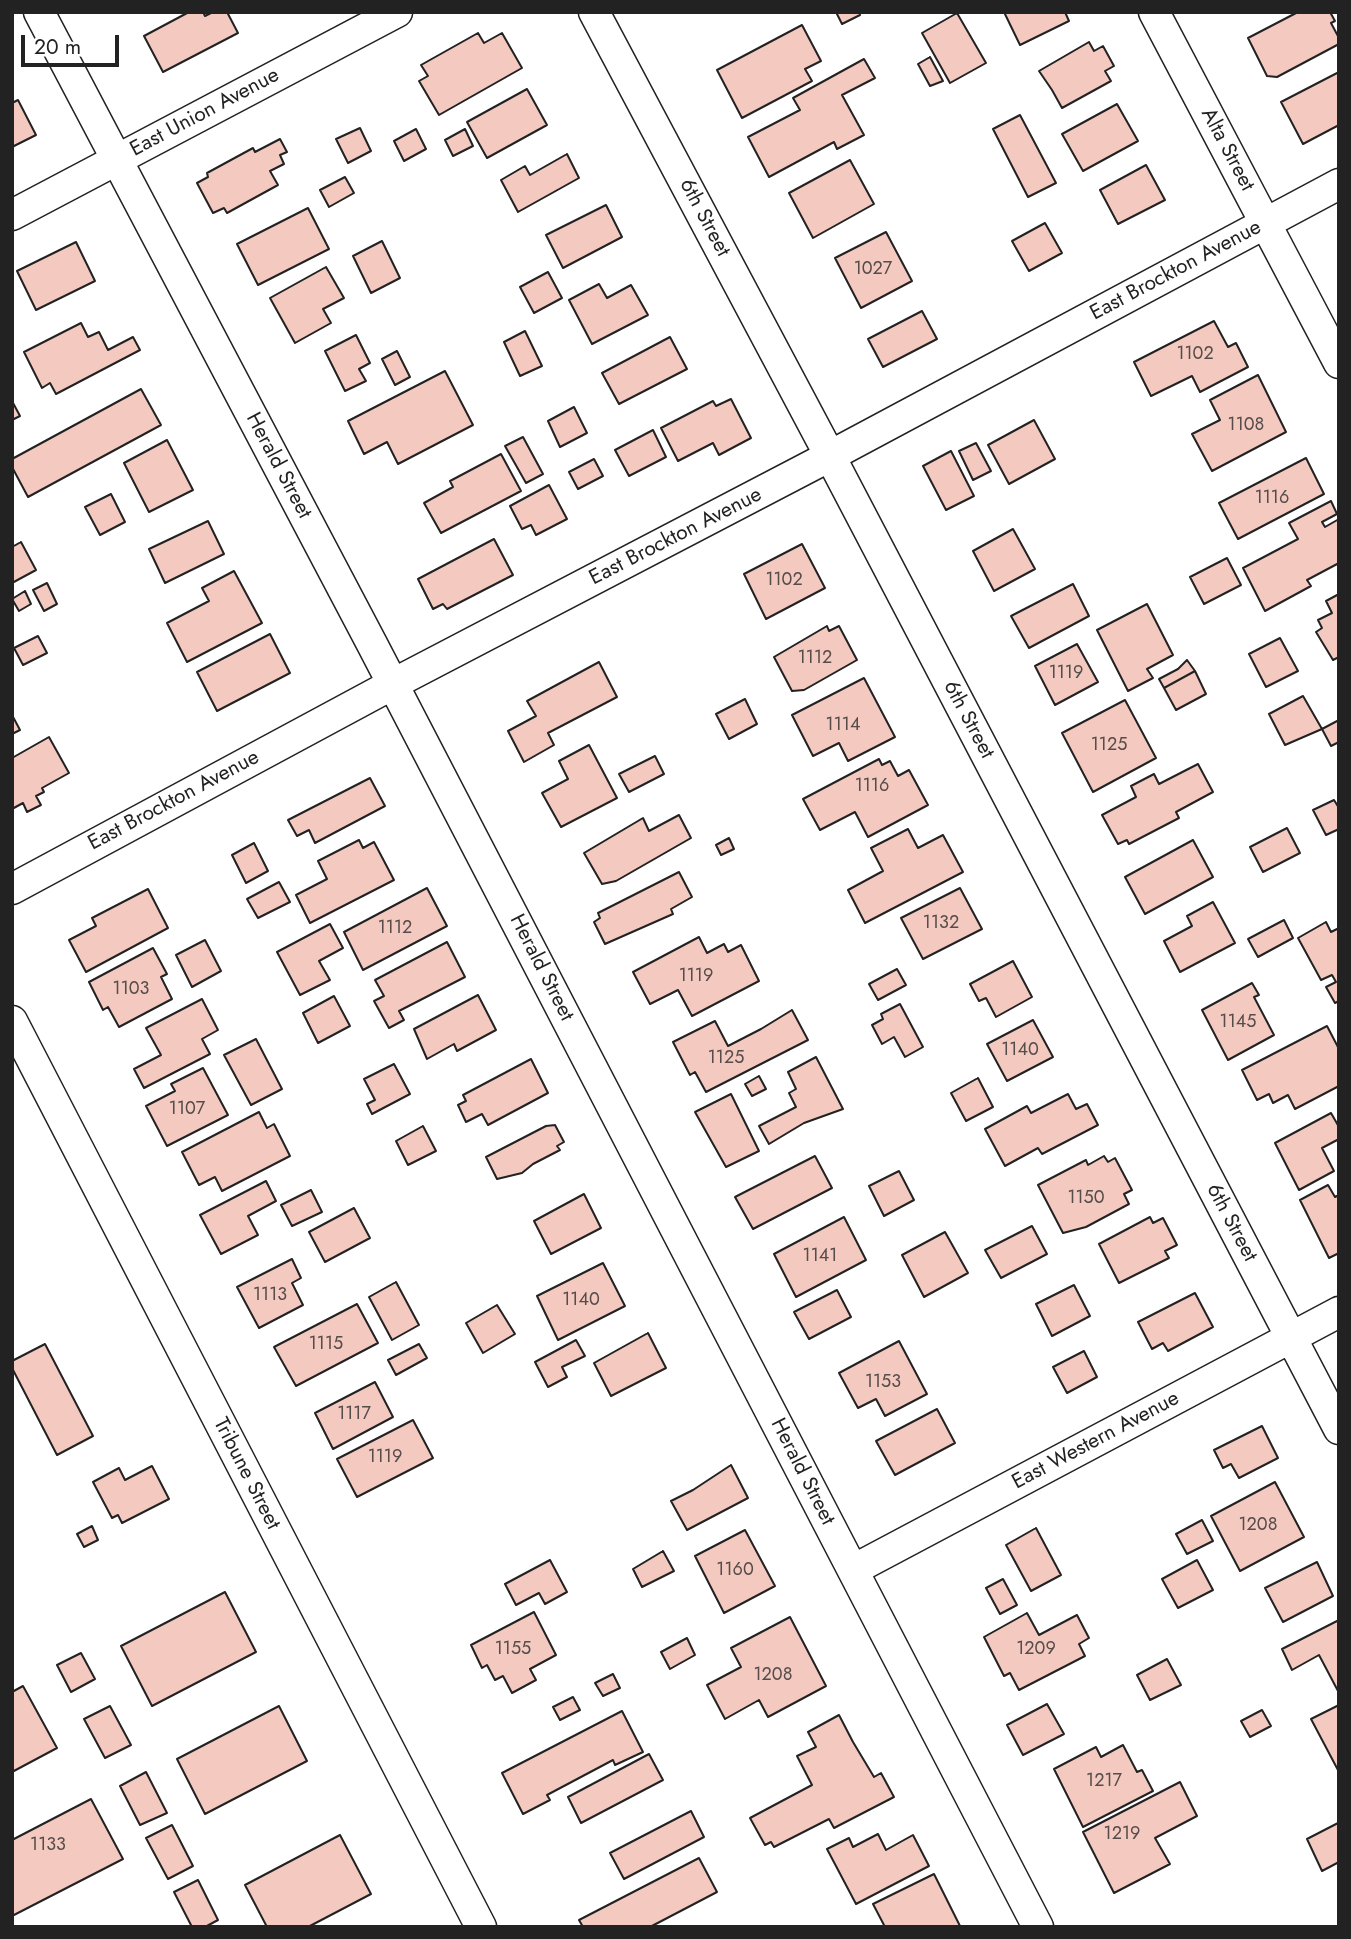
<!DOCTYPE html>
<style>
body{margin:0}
#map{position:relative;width:1351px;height:1939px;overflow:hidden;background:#fff;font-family:Jost,sans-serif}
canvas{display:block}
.frame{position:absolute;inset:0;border:14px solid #222;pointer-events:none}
.scale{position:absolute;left:21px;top:35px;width:98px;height:32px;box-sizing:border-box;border:4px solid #222;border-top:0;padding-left:9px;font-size:21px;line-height:24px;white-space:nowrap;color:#222;-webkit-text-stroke:5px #fff;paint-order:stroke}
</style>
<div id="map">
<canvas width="1351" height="1939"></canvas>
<div class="frame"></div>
<div class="scale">20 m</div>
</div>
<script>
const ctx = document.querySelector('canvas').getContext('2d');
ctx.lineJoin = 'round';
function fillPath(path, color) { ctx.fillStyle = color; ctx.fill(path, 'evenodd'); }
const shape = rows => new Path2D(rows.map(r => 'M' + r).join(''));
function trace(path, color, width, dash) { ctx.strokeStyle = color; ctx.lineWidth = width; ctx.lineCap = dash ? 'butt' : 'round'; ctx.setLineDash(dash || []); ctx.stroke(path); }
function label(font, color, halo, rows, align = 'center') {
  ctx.font = font + ' Jost,sans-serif'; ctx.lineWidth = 5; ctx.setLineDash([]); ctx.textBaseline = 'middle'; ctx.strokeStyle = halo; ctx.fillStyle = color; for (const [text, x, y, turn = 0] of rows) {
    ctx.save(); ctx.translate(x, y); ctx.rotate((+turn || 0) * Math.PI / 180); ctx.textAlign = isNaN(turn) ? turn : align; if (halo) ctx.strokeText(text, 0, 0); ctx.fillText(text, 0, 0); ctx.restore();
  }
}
const building = shape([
 [189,12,203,12,205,16,213,12,227,12,238,33,163,72,144,36,189,12],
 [836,12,859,12,860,15,842,24,836,12],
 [1004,12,1065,12,1069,21,1020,45,1004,12],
 [1298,12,1330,12,1335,21,1331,23,1339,38,1339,44,1277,77,1267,76,1248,38,1298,12],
 [957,13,986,63,950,83,922,33,957,13],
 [802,25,821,61,805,69,812,81,742,118,717,70,802,25],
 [478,33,484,43,502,33,522,68,439,115,419,81,428,76,421,65,478,33],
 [1089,42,1094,51,1103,46,1114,66,1105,71,1111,81,1062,108,1052,90,1039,71,1089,42],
 [930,57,943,81,930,86,918,64,930,57],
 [864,59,875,78,842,95,864,135,837,149,834,142,769,177,748,137,800,110,793,98,864,59],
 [1339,72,1339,125,1303,144,1281,102,1339,72],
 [527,89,547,125,487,158,467,122,527,89],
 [18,100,36,135,12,147,12,103,18,100],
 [1117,104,1138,141,1083,171,1062,134,1117,104],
 [1020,115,1056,183,1028,197,993,129,1020,115],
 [360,128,371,151,348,163,336,139,360,128],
 [416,129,426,149,404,161,394,141,416,129],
 [465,129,473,146,453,156,445,140,465,129],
 [280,139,287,152,280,155,284,164,270,171,278,185,227,213,224,208,213,213,197,183,208,177,207,173,253,148,255,152,280,139],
 [567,154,579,178,518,212,501,180,525,166,530,175,567,154],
 [850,160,874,204,813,238,789,193,850,160],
 [1146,165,1165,200,1118,224,1100,190,1146,165],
 [345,177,354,193,329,207,320,190,345,177],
 [606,205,622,237,563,268,546,235,606,205],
 [308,208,329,249,258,285,237,244,308,208],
 [1045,223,1062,253,1029,271,1012,241,1045,223],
 [886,232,912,281,861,308,835,258,886,232],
 [382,241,400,278,371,293,353,256,382,241],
 [76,242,95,281,36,310,17,271,76,242],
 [326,267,344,298,323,309,331,323,295,343,270,298,326,267],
 [548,272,562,298,534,313,520,287,548,272],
 [599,284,607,298,631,285,648,315,592,344,569,300,599,284],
 [922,311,937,339,883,367,868,339,922,311],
 [1214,321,1228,347,1236,343,1248,367,1200,392,1192,376,1151,396,1134,362,1214,321],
 [81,323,88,337,99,332,108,350,133,337,140,350,56,394,50,383,42,388,24,352,81,323],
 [525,331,542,366,520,376,504,342,525,331],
 [356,335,370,363,359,369,366,381,345,391,325,351,356,335],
 [670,337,687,369,619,404,602,373,670,337],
 [397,351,410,377,395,385,382,359,397,351],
 [445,371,473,425,398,464,387,442,364,454,348,421,445,371],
 [1258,375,1286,432,1212,471,1192,434,1220,420,1210,400,1258,375],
 [141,389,161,425,28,497,12,467,12,459,141,389],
 [731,399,751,438,719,455,713,443,678,461,661,428,713,401,716,406,731,399],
 [12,401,20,416,12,420,12,401],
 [574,407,587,433,560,447,548,421,574,407],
 [1034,420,1055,459,1009,484,988,445,1034,420],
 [653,430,666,457,629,476,615,450,653,430],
 [523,437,543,474,526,483,505,446,523,437],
 [167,440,193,490,149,512,124,463,167,440],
 [976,443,991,471,973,480,959,451,976,443],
 [951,451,974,496,946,510,923,466,951,451],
 [501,454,521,491,441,533,424,503,453,487,450,481,501,454],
 [1306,458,1324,494,1238,539,1219,503,1306,458],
 [594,459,603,476,578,489,569,472,594,459],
 [549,485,567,519,536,535,531,525,522,529,510,506,549,485],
 [111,494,125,522,100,535,85,507,111,494],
 [1331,501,1337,514,1322,522,1325,527,1339,519,1339,563,1307,580,1311,586,1265,611,1243,568,1298,539,1289,523,1331,501],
 [208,521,224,554,165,583,149,549,208,521],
 [1013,529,1035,569,994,591,973,551,1013,529],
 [494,539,513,575,447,609,443,604,433,609,418,579,494,539],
 [21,542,36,570,12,583,12,547,21,542],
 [802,544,825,588,766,619,744,574,802,544],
 [1227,558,1241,585,1204,604,1190,577,1227,558],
 [234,571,262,623,187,662,167,623,209,601,202,588,234,571],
 [47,583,57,604,44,611,33,590,47,583],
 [1073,584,1089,616,1029,648,1011,616,1073,584],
 [25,591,31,604,19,611,12,599,25,591],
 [1339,594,1339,657,1333,660,1316,632,1322,628,1318,620,1332,613,1326,601,1339,594],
 [1147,604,1173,655,1147,669,1153,678,1128,691,1097,630,1147,604],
 [827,626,829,631,839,626,857,660,804,690,792,691,774,657,827,626],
 [270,634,290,673,217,711,197,672,270,634],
 [38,636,47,653,23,665,14,648,38,636],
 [1280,638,1298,671,1266,687,1249,654,1280,638],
 [1077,644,1098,682,1055,705,1035,666,1077,644],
 [1187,660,1195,671,1164,688,1159,679,1178,669,1187,660],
 [599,662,617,697,548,733,554,745,524,762,508,731,536,716,527,701,599,662],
 [1195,671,1206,694,1176,710,1164,688,1195,671],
 [864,678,895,737,848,761,839,743,813,756,792,715,864,678],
 [1303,696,1322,729,1285,745,1269,714,1303,696],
 [745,699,757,724,729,739,716,714,745,699],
 [1125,700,1156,758,1093,792,1062,733,1125,700],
 [12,715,20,730,12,734,12,715],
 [1339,720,1339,742,1331,746,1322,729,1339,720],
 [49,737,69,773,42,788,44,792,36,796,41,805,27,812,23,803,12,809,12,758,49,737],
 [589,745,617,798,561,827,542,793,568,779,559,761,589,745],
 [655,756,664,774,629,792,619,774,655,756],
 [879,759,882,765,890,761,898,776,909,770,928,805,868,837,855,812,820,830,803,799,879,759],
 [1198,764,1213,792,1176,812,1179,818,1129,844,1127,840,1118,844,1102,815,1136,797,1131,786,1154,774,1159,784,1198,764],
 [370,778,385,806,315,843,309,830,297,836,288,820,370,778],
 [1334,800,1339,808,1339,829,1326,835,1313,810,1334,800],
 [679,815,691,838,616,881,602,884,584,853,643,818,649,831,679,815],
 [1287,828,1300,853,1263,872,1250,847,1287,828],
 [908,829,918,848,943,835,963,872,865,923,848,890,883,871,871,848,908,829],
 [729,838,734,849,721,855,716,845,729,838],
 [359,840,363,848,374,842,394,880,310,923,296,895,327,879,318,861,359,840],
 [1193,840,1213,877,1145,914,1125,877,1193,840],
 [254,843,268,871,246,883,232,855,254,843],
 [679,872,692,897,671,909,673,914,605,944,594,922,600,918,598,913,679,872],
 [279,882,290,902,258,918,247,899,279,882],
 [427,888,447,926,363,970,344,932,427,888],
 [960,888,982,929,923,959,901,918,960,888],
 [148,889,168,928,86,972,69,940,96,926,92,918,148,889],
 [1213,902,1235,943,1180,972,1164,941,1192,926,1187,916,1213,902],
 [1284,920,1293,938,1258,957,1248,939,1284,920],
 [1326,922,1331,932,1339,928,1339,1001,1335,1003,1326,987,1336,982,1332,975,1321,980,1298,938,1326,922],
 [330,924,343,948,319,961,330,980,300,995,277,952,330,924],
 [699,937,707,953,724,944,728,952,741,945,759,981,692,1016,678,990,650,1004,633,972,699,937],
 [205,940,221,971,192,987,176,955,205,940],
 [447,942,465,977,399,1011,404,1020,389,1028,374,1001,384,996,375,980,447,942],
 [153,948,167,974,161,977,172,999,119,1027,108,1007,103,1010,89,982,153,948],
 [1013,961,1032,997,996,1017,986,998,979,1001,970,984,1013,961],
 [897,969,906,985,878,1000,869,984,897,969],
 [1252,983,1259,995,1254,997,1274,1035,1228,1060,1202,1010,1252,983],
 [478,995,496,1030,457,1051,454,1044,427,1059,414,1029,478,995],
 [334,996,350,1026,318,1043,303,1013,334,996],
 [202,999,218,1030,202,1039,210,1054,144,1088,134,1069,161,1055,146,1028,202,999],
 [900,1004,923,1047,905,1057,894,1037,882,1044,872,1025,883,1019,881,1014,900,1004],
 [792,1010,808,1040,706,1092,695,1072,690,1075,673,1042,715,1021,728,1046,761,1029,792,1010],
 [1033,1020,1053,1057,1007,1081,987,1044,1033,1020],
 [1327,1026,1339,1049,1339,1086,1295,1109,1288,1095,1273,1103,1269,1094,1257,1100,1242,1070,1327,1026],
 [256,1039,282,1089,251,1105,224,1055,256,1039],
 [816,1057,843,1109,804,1123,769,1144,759,1126,796,1107,789,1093,796,1089,788,1072,816,1057],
 [531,1059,548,1093,488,1125,482,1114,466,1122,458,1105,466,1101,463,1095,531,1059],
 [394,1064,410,1094,372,1114,367,1104,375,1100,364,1079,394,1064],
 [203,1068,228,1115,167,1146,146,1106,175,1091,171,1084,203,1068],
 [759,1076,766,1089,752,1096,745,1084,759,1076],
 [978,1078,993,1107,966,1121,951,1093,978,1078],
 [731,1094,759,1151,726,1167,695,1112,731,1094],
 [1068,1094,1076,1109,1087,1104,1098,1125,1042,1154,1038,1148,1005,1166,985,1129,1027,1106,1031,1113,1068,1094],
 [259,1112,267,1128,274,1124,290,1156,222,1191,215,1177,199,1185,182,1152,259,1112],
 [1331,1113,1339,1127,1339,1139,1322,1148,1334,1171,1299,1190,1275,1143,1331,1113],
 [555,1125,564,1142,557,1146,560,1150,533,1164,522,1173,497,1179,486,1157,546,1126,555,1125],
 [423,1126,436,1151,408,1165,396,1141,423,1126],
 [815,1156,832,1188,753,1229,735,1197,815,1156],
 [1104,1156,1108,1162,1115,1158,1132,1190,1124,1194,1129,1204,1086,1227,1063,1233,1038,1185,1086,1160,1088,1165,1104,1156],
 [899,1171,914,1200,884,1216,869,1186,899,1171],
 [266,1181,276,1201,248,1216,258,1235,221,1254,200,1215,266,1181],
 [1328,1185,1335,1197,1339,1195,1339,1253,1329,1258,1300,1200,1328,1185],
 [311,1190,322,1212,292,1226,281,1205,311,1190],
 [584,1194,601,1228,551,1254,534,1221,584,1194],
 [354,1208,370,1238,325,1262,309,1232,354,1208],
 [844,1217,866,1260,796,1297,774,1254,844,1217],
 [1150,1217,1153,1223,1163,1218,1177,1245,1165,1251,1169,1258,1119,1283,1099,1244,1150,1217],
 [1032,1226,1047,1254,1001,1278,985,1250,1032,1226],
 [945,1232,968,1273,924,1297,902,1255,945,1232],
 [292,1259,301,1278,292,1283,303,1305,259,1328,237,1287,292,1259],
 [603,1263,625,1306,558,1340,537,1296,603,1263],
 [396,1282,419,1325,392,1340,369,1297,396,1282],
 [1074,1285,1090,1316,1052,1336,1036,1304,1074,1285],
 [837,1290,851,1317,809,1339,794,1312,837,1290],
 [1195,1293,1213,1327,1168,1351,1163,1343,1152,1349,1138,1322,1195,1293],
 [357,1304,378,1343,296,1386,274,1347,357,1304],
 [497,1305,515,1334,483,1353,466,1323,497,1305],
 [648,1333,666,1368,611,1396,594,1363,648,1333],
 [576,1340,585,1356,562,1367,567,1377,548,1387,535,1362,576,1340],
 [899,1341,927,1394,885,1416,876,1399,858,1408,839,1373,899,1341],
 [45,1344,93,1436,57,1455,12,1368,12,1361,45,1344],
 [419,1344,427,1358,396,1375,388,1360,419,1344],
 [1084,1351,1097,1377,1067,1393,1053,1367,1084,1351],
 [375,1382,393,1417,333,1449,315,1413,375,1382],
 [937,1409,955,1443,895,1475,876,1441,937,1409],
 [413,1420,433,1458,357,1497,337,1459,413,1420],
 [1262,1426,1278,1458,1239,1478,1231,1464,1223,1468,1214,1450,1262,1426],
 [731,1465,748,1498,687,1530,671,1501,693,1490,731,1465],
 [152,1466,169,1499,122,1523,118,1515,112,1518,93,1482,119,1468,125,1480,152,1466],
 [1275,1482,1304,1537,1240,1571,1211,1516,1275,1482],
 [1202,1520,1213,1541,1187,1554,1176,1534,1202,1520],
 [92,1526,98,1540,84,1547,77,1534,92,1526],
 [1036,1528,1061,1575,1031,1591,1006,1545,1036,1528],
 [745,1530,775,1586,724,1613,695,1556,745,1530],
 [663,1551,674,1571,642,1587,633,1569,663,1551],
 [550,1560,567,1592,545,1604,539,1593,516,1605,505,1584,550,1560],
 [1197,1560,1213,1590,1178,1608,1162,1579,1197,1560],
 [1317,1562,1333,1596,1283,1622,1265,1588,1317,1562],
 [1003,1579,1017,1605,1000,1614,986,1588,1003,1579],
 [225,1592,256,1652,152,1706,121,1646,225,1592],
 [534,1612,556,1655,530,1669,536,1680,512,1693,503,1676,495,1680,487,1665,482,1668,471,1645,534,1612],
 [1027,1613,1039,1635,1077,1615,1089,1638,1079,1644,1085,1656,1019,1690,1010,1673,1004,1676,984,1637,1027,1613],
 [790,1617,826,1686,768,1717,759,1700,725,1719,707,1685,741,1667,731,1648,790,1617],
 [1339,1620,1339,1691,1338,1691,1319,1655,1292,1670,1282,1649,1339,1620],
 [687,1638,695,1655,670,1669,661,1652,687,1638],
 [81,1653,95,1679,71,1692,57,1665,81,1653],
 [1167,1659,1181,1685,1150,1700,1137,1675,1167,1659],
 [613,1674,620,1688,603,1696,595,1683,613,1674],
 [23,1686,57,1748,12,1772,12,1692,23,1686],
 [573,1697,580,1710,560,1720,553,1707,573,1697],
 [1047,1704,1064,1734,1023,1755,1007,1725,1047,1704],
 [1339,1705,1339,1772,1311,1719,1339,1705],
 [110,1706,131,1745,105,1758,84,1719,110,1706],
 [279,1706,307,1761,205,1814,177,1759,279,1706],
 [1262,1710,1271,1726,1250,1737,1241,1721,1262,1710],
 [622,1711,643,1752,615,1765,613,1760,547,1795,550,1800,523,1814,502,1773,622,1711],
 [839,1715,853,1742,874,1777,881,1773,894,1797,834,1828,829,1819,774,1847,771,1842,765,1845,750,1818,812,1785,797,1756,816,1747,808,1732,839,1715],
 [1123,1745,1137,1772,1142,1770,1153,1791,1083,1827,1054,1769,1096,1747,1101,1757,1123,1745],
 [649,1754,663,1780,581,1823,568,1797,649,1754],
 [146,1772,167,1813,140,1825,120,1786,146,1772],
 [1180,1782,1197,1816,1155,1838,1170,1864,1114,1893,1083,1832,1180,1782],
 [91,1799,123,1859,12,1916,12,1840,91,1799],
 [691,1811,704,1837,624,1879,610,1853,691,1811],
 [1338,1823,1339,1862,1322,1871,1307,1839,1338,1823],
 [172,1825,193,1866,168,1879,146,1838,172,1825],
 [878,1834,886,1850,913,1835,929,1866,856,1904,827,1849,849,1838,853,1847,878,1834],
 [340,1835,371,1894,308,1927,267,1927,245,1885,340,1835],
 [699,1858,717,1892,650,1927,583,1927,579,1920,699,1858],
 [934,1874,960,1926,885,1927,873,1904,934,1874],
 [198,1880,218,1920,205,1927,192,1927,174,1892,198,1880]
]);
fillPath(building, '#f3c9c0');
trace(building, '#222', 2);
const street = shape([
 [39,12,372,644,1038,1927],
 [594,12,830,456,1339,1429],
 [1154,12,1339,363],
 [12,215,397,12],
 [12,889,393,684,830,456,1339,184],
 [12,1021,481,1927],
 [853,1570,1339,1312]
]);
trace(street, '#222', 33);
trace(street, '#fff', 30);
label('18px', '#564c4a', null, [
 ["1027",873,270],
 ["1102",1195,355],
 ["1108",1246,426],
 ["1116",1272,499],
 ["1102",784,581],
 ["1112",815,659],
 ["1119",1066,674],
 ["1114",843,726],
 ["1125",1109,746],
 ["1116",872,787],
 ["1132",941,924],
 ["1112",395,929],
 ["1119",696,977],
 ["1103",131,990],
 ["1145",1238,1023],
 ["1140",1020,1051],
 ["1125",726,1059],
 ["1107",187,1110],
 ["1150",1086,1199],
 ["1141",820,1257],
 ["1113",270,1296],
 ["1140",581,1301],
 ["1115",326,1345],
 ["1153",883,1383],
 ["1117",354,1415],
 ["1119",385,1458],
 ["1208",1258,1526],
 ["1160",735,1571],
 ["1155",513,1650],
 ["1209",1036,1650],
 ["1208",773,1676],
 ["1217",1104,1782],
 ["1219",1122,1835],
 ["1133",48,1846]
]);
label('21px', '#222', '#fff', [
 ["East Union Avenue",205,113,-28],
 ["Alta Street",1227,150,62],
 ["6th Street",704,218,62],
 ["East Brockton Avenue",1176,271,-28],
 ["Herald Street",278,466,62],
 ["East Brockton Avenue",676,537,-27],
 ["6th Street",968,720,62],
 ["East Brockton Avenue",174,801,-28],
 ["Herald Street",541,968,63],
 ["6th Street",1231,1223,62],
 ["East Western Avenue",1096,1441,-28],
 ["Herald Street",802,1472,63],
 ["Tribune Street",246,1474,63]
]);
</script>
